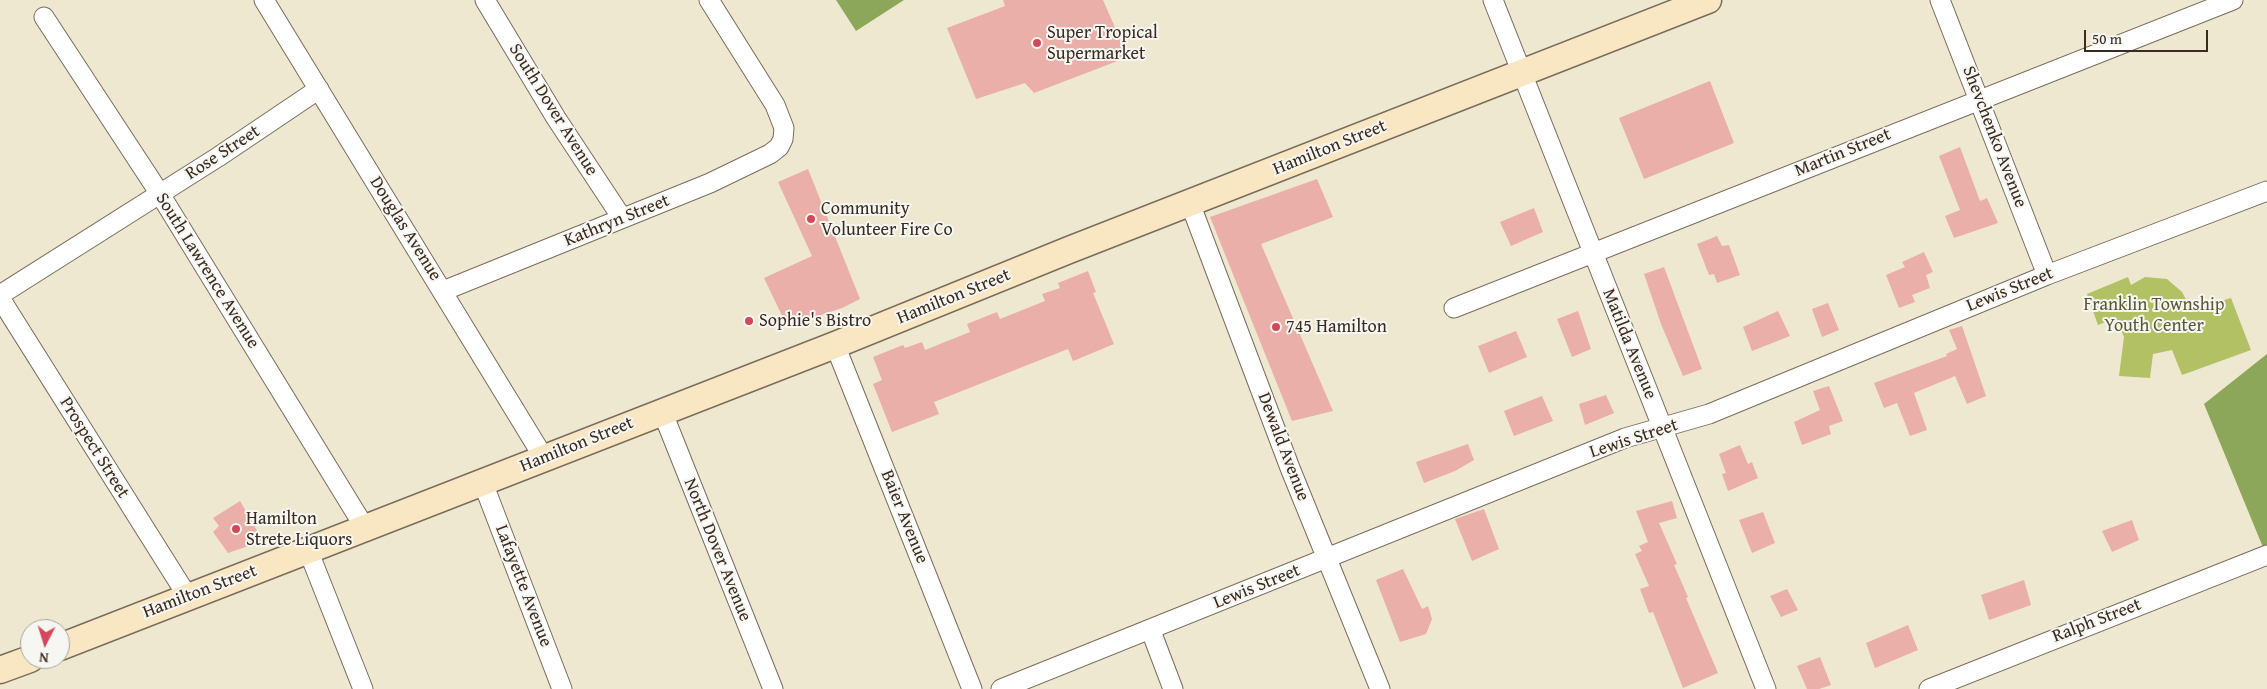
<!DOCTYPE html>
<style>
body{margin:0}
#map{position:relative;width:2267px;height:689px;overflow:hidden;background:#eee8d0;font-family:"Gentium Book Plus",serif}
canvas{display:block}
.north{position:absolute;left:20px;top:619px;width:50px;height:50px;box-sizing:border-box;background:#f6f6f2;border:1px solid #aba49d;border-radius:50%;rotate:185deg;font-size:14px;font-weight:700;line-height:20px;text-align:center;color:#3b2a1e}
.north::after{content:'';display:block;margin:auto;width:18px;height:22px;background:#d1495b;clip-path:polygon(50% 0,100% 100%,50% 72%,0 100%)}
.scale{position:absolute;left:2084px;top:30px;width:124px;height:22px;box-sizing:border-box;border:2px solid #3b2a1e;border-top:0;padding-left:6px;font-size:15px;line-height:18px;white-space:nowrap;color:#3b2a1e;-webkit-text-stroke:4px #f6f6f2;paint-order:stroke}
</style>
<div id="map">
<canvas width="2267" height="689"></canvas>
<div class="north">N</div>
<div class="scale">50 m</div>
</div>
<script>
const ctx = document.querySelector('canvas').getContext('2d');
ctx.lineJoin = 'round';
function fillPath(path, color) { ctx.fillStyle = color; ctx.fill(path, 'evenodd'); }
const shape = rows => new Path2D(rows.map(r => 'M' + r).join(''));
function trace(path, color, width, dash) { ctx.strokeStyle = color; ctx.lineWidth = width; ctx.lineCap = dash ? 'butt' : 'round'; ctx.setLineDash(dash || []); ctx.stroke(path); }
function label(font, color, halo, rows, align = 'center') {
  ctx.font = font + ' "Gentium Book Plus",serif'; ctx.lineWidth = 4; ctx.setLineDash([]); ctx.textBaseline = 'middle'; ctx.strokeStyle = halo; ctx.fillStyle = color; for (const [text, x, y, turn = 0] of rows) {
    ctx.save(); ctx.translate(x, y); ctx.rotate((+turn || 0) * Math.PI / 180); ctx.textAlign = isNaN(turn) ? turn : align; if (halo) ctx.strokeText(text, 0, 0); ctx.fillText(text, 0, 0); ctx.restore();
  }
}
fillPath(shape([
 [2128,277,2131,285,2145,277,2167,279,2182,292,2192,310,2231,298,2251,350,2182,375,2172,350,2153,354,2150,378,2119,376,2124,337,2116,318,2098,325,2087,294]
]), '#b1c164');
fillPath(shape([
 [836,0,904,0,856,31],
 [2267,354,2267,557,2204,404]
]), '#8ca75a');
fillPath(shape([
 [1003,0,1103,0,1128,57,1034,93,1025,83,976,99,947,28,1005,6],
 [1710,81,1734,143,1644,179,1619,118],
 [1960,147,1980,201,1987,198,1998,223,1954,238,1945,216,1960,210,1939,156],
 [808,169,860,299,842,308,787,326,764,278,812,256,778,182],
 [1317,179,1333,217,1261,244,1333,411,1292,421,1210,217],
 [1534,208,1543,232,1511,246,1500,222],
 [1717,236,1722,246,1729,245,1740,275,1717,283,1714,274,1709,275,1697,244],
 [1924,252,1933,272,1926,275,1930,288,1912,295,1915,302,1899,308,1886,275,1905,267,1902,262],
 [1664,267,1702,369,1683,376,1661,324,1644,274],
 [1088,271,1096,292,1093,293,1114,344,1073,361,1068,349,934,402,939,414,892,432,873,384,882,380,873,357,903,345,905,348,922,342,925,350,970,332,967,324,997,312,1000,319,1045,301,1042,294,1060,288,1058,283],
 [1828,303,1839,330,1822,337,1812,309],
 [1578,311,1591,349,1572,357,1557,319],
 [1778,311,1790,336,1752,351,1743,327],
 [1962,326,1986,396,1967,404,1955,376,1914,393,1927,430,1910,436,1897,403,1884,408,1874,383,1947,356,1946,354,1957,349,1949,330],
 [1516,331,1527,357,1489,373,1478,346],
 [1829,386,1843,421,1829,426,1831,434,1802,445,1794,422,1820,410,1813,391],
 [1606,395,1614,413,1585,425,1579,404],
 [1542,396,1553,421,1514,436,1504,411],
 [1468,444,1474,460,1455,471,1424,483,1416,462],
 [1740,445,1748,464,1752,462,1758,478,1728,491,1722,474,1726,473,1719,454],
 [240,501,263,541,228,553,213,532,219,526,213,518],
 [1672,501,1677,518,1659,523,1677,564,1674,565,1688,597,1686,598,1718,673,1683,688,1653,612,1649,613,1640,589,1649,586,1635,554,1642,551,1639,546,1648,542,1636,511],
 [1484,509,1499,549,1472,561,1455,519],
 [1763,512,1775,543,1752,553,1739,520],
 [2132,520,2139,540,2112,552,2102,531],
 [1403,569,1422,609,1428,606,1432,619,1426,634,1400,642,1376,580],
 [2024,580,2031,605,1989,620,1981,595],
 [1787,589,1798,610,1781,617,1770,596],
 [1908,625,1918,650,1875,668,1866,643],
 [1820,657,1831,685,1819,689,1807,689,1797,666]
]), '#eaafa8');
const street = shape([
 [264,0,544,458],
 [485,0,556,118,622,218],
 [1493,0,1766,689],
 [1940,0,2047,275],
 [44,17,160,194,365,528],
 [1190,203,1290,468,1380,689],
 [443,291,710,183,770,154,779,147,783,139,784,128,775,105,709,0],
 [0,295,218,157,319,89],
 [0,298,188,597],
 [1454,308,2233,0],
 [835,345,972,689],
 [662,411,773,689],
 [483,483,562,689],
 [308,550,363,689],
 [1151,631,1173,689],
 [1001,689,1625,438,1709,414,2047,275,2267,191],
 [1929,689,2267,555]
]);
const secondary = shape([
 [60,647,835,345,1069,250,1708,0],
 [0,670,30,659]
]);
trace(street, '#7a6c5c', 21);
trace(secondary, '#7a6c5c', 29);
trace(street, '#fff', 19);
trace(secondary, '#f9e7c3', 26);
for (const [x, y, r, color] of [
 [1037,43,5,"#d1495b"],
 [811,219,5,"#d1495b"],
 [749,321,5,"#d1495b"],
 [1276,327,5,"#d1495b"],
 [236,529,5,"#d1495b"]
]) { const dot = new Path2D(); dot.arc(x, y, r, 0, 2 * Math.PI); ctx.fillStyle = color; ctx.fill(dot); trace(dot, '#f6f6f2', 2); }
label('18px', '#3b2a1e', '#f6f6f2', [
 ["Super Tropical",1047,33],
 ["Supermarket",1047,54],
 ["Community",821,209],
 ["Volunteer Fire Co",821,230],
 ["Sophie's Bistro",759,321],
 ["745 Hamilton",1286,327],
 ["Hamilton",246,519],
 ["Strete Liquors",246,540]
], 'left');
label('18px', '#3b2a1e', '#f6f6f2', [
 ["South Dover Avenue",553,110,58],
 ["Shevchenko Avenue",1994,137,69],
 ["Hamilton Street",1330,148,-22],
 ["Rose Street",223,153,-33],
 ["Martin Street",1843,153,-22],
 ["Kathryn Street",617,221,-22],
 ["Douglas Avenue",405,229,58],
 ["South Lawrence Avenue",207,271,58],
 ["Lewis Street",2010,290,-22],
 ["Hamilton Street",954,297,-22],
 ["Matilda Avenue",1629,344,68],
 ["Lewis Street",1634,439,-18],
 ["Hamilton Street",577,445,-22],
 ["Dewald Avenue",1283,447,69],
 ["Prospect Street",94,448,58],
 ["Baier Avenue",904,517,68],
 ["North Dover Avenue",717,550,68],
 ["Lafayette Avenue",523,586,69],
 ["Lewis Street",1257,587,-22],
 ["Hamilton Street",200,592,-21],
 ["Ralph Street",2097,621,-21]
]);
label('18px', '#5e5733', '#f6f6f2', [
 ["Franklin Township",2154,305],
 ["Youth Center",2154,326]
]);
</script>
